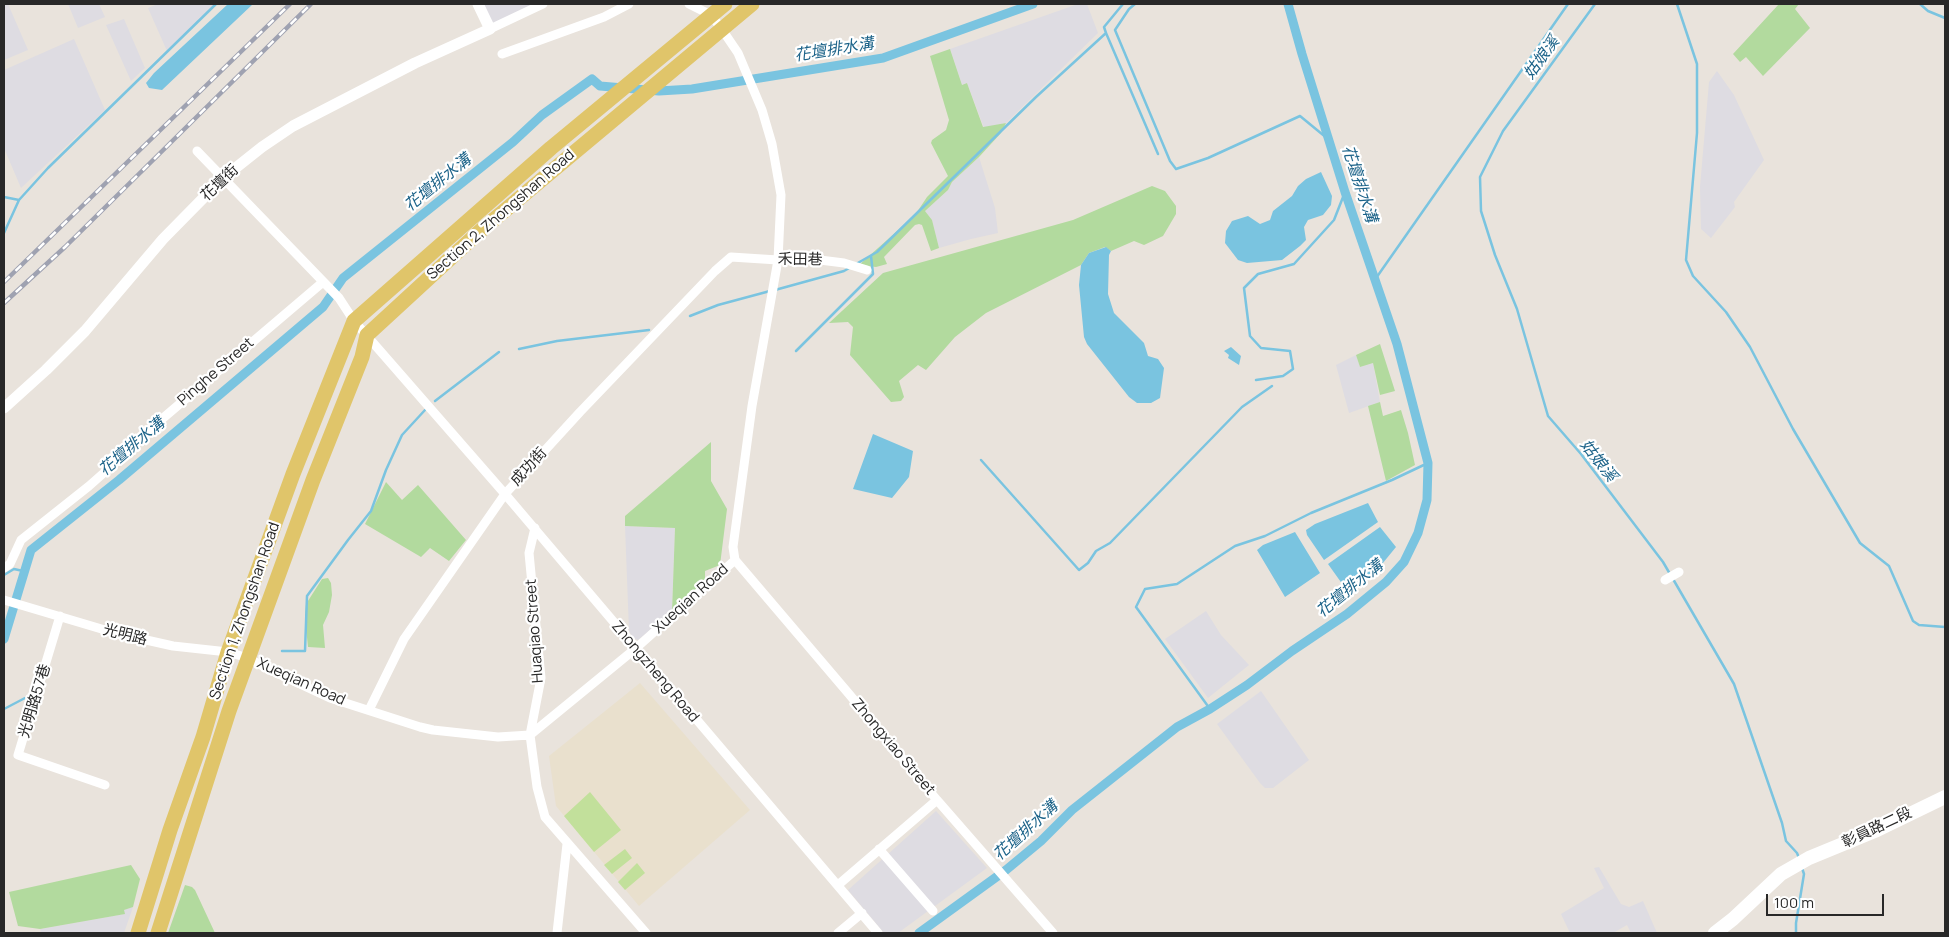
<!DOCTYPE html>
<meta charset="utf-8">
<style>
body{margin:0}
#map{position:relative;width:1949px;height:937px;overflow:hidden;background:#e9e3dc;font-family:Manrope,sans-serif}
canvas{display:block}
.frame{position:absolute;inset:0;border:5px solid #282828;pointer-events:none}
.scale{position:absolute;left:1766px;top:894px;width:118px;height:22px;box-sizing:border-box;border:2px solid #282828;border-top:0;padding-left:6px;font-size:15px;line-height:18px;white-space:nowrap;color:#282828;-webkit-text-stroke:4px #fff;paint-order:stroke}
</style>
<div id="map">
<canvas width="1949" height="937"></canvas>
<div class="frame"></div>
<div class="scale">100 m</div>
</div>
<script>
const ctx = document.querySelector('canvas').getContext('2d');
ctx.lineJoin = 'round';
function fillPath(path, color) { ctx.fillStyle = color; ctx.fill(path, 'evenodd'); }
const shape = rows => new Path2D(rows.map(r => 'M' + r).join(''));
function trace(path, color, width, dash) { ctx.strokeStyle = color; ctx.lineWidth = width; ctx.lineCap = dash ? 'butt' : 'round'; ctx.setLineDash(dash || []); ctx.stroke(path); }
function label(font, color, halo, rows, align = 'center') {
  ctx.font = font + ' Manrope,"Noto Sans TC",sans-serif'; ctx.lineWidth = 4.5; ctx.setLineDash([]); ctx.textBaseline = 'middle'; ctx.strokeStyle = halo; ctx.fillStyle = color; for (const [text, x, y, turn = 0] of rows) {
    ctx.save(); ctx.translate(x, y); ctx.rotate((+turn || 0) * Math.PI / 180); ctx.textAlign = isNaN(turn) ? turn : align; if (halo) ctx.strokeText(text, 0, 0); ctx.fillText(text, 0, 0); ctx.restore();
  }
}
fillPath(shape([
 [4,4,8,4,28,50,4,60],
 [68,4,99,4,105,17,78,28],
 [158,4,217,4,167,51,148,8],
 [482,4,540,4,492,24],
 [1078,4,1087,4,1098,33,1006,123,984,128,967,83,962,85,950,49],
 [124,19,145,68,131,81,106,25],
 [74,39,105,110,21,188,4,148,4,70],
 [1717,71,1734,95,1764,160,1734,202,1735,207,1711,238,1701,229,1700,187,1709,82],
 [979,157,995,208,998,233,971,239,939,248,932,220,925,211,948,190,952,182],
 [1356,355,1360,367,1373,363,1380,402,1349,413,1336,365],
 [625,526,675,528,672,612,638,640,633,638,629,631],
 [1206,611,1221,635,1249,665,1208,698,1165,639],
 [1261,691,1309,760,1273,788,1265,788,1260,783,1217,724],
 [936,811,987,868,898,933,884,933,848,890],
 [1599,867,1621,904,1629,907,1643,901,1657,933,1631,933,1627,925,1613,933,1570,933,1561,914,1604,888,1594,868],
 [133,907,124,933,41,933,40,929,124,914,124,910]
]), '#dedce2');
fillPath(shape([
 [640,683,750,810,639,906,556,806,549,756]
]), '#e9e0cd');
fillPath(shape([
 [1779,4,1799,4,1795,9,1810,28,1763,76,1746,57,1740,62,1733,54],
 [950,49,962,85,967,83,983,127,1006,123,1001,133,979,157,952,182,948,190,925,211,932,220,939,248,931,251,922,225,919,224,915,225,884,257,887,264,876,267,859,265,915,215,927,197,948,176,931,143,932,140,946,130,949,120,930,56],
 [1152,186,1165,191,1176,206,1176,214,1163,236,1144,245,1134,241,1111,251,1105,247,1089,253,1081,265,986,313,955,337,926,370,918,365,899,381,904,397,901,401,891,402,850,355,853,327,848,322,829,323,883,273,1073,220],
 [1380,344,1395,391,1380,395,1373,363,1360,367,1356,355],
 [1380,402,1383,416,1401,410,1408,433,1415,465,1386,481,1368,406],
 [711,442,711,481,727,509,720,565,705,571,705,583,672,612,675,528,625,526,625,516],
 [386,482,402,500,418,485,466,540,449,561,430,548,421,557,365,524],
 [328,578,331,583,332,595,329,612,323,625,325,648,308,647,305,618,306,604,322,579],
 [131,865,140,879,133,907,124,910,125,914,40,929,18,926,9,892],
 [185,885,192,887,195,890,215,933,168,933]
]), '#b2da9e');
fillPath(shape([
 [590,792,621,830,594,852,564,816],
 [625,849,632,858,612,874,604,865],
 [637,863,645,873,625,890,618,882]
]), '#c2e09b');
fillPath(shape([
 [228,4,253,4,162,90,149,88,146,83,154,73],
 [1321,172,1332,196,1331,205,1323,215,1308,220,1304,227,1306,240,1300,246,1282,260,1247,263,1238,260,1225,243,1226,231,1232,221,1248,216,1260,224,1270,220,1273,211,1292,196,1298,186,1306,179],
 [1106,247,1111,251,1109,255,1108,294,1114,313,1144,343,1148,356,1158,359,1164,368,1160,398,1151,403,1137,403,1129,397,1087,344,1084,337,1079,285,1081,265,1089,253],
 [1231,347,1241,356,1239,365,1228,358,1229,355,1224,351],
 [873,434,913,451,909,477,892,498,853,489],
 [1368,503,1378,522,1324,560,1307,535,1306,530,1315,524],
 [1380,527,1396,547,1378,569,1348,592,1328,564],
 [1295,532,1320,573,1285,597,1257,550,1263,545]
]), '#7ac4e0');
trace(shape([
 [1135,4,1129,9,1115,30,1170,161,1176,169,1208,158,1300,116,1328,139],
 [1595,4,1503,131,1480,177,1481,211,1495,255,1517,309,1548,416,1581,454,1663,562,1670,574],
 [1677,4,1697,64,1697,133,1686,260,1693,276,1726,312,1750,347,1793,429,1860,543,1889,566,1913,621,1919,625,1945,627],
 [1920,4,1928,11,1945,18],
 [1106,33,1158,154],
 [4,197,19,200,48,168,216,4],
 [4,233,19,200],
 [856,264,877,252,1036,97,1106,33,1104,27,1123,4],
 [1374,281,1568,4],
 [775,290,844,271,851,267],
 [690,316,718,305,770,291],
 [519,349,557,341,649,330],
 [796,351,873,274,871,256],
 [1256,380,1283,376,1293,369,1290,351,1261,348,1250,336,1244,288,1258,274,1294,264,1334,220,1345,192],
 [435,401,499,352],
 [981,460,1079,570,1088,563,1096,551,1110,543,1242,407,1272,386],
 [4,575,14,569,23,571],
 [1673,579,1734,684,1782,823,1786,841,1797,853,1799,858],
 [282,651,305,651,307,596,348,540,371,511,386,470,402,435,425,410],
 [4,709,25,698],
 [1210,709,1136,607,1145,589,1177,584,1235,546,1265,536,1311,513,1392,480,1428,463],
 [1796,933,1796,923,1804,874,1802,868]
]), '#7ac4e0', 2.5);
trace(shape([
 [4,639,31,550,119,480,323,307,343,278,513,142,542,115,592,79,600,86,659,91,692,89,883,58,1033,4],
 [919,933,1006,870,1041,841,1072,810,1177,727,1210,709,1247,685,1292,651,1347,614,1386,582,1404,562,1418,533,1427,500,1428,463,1397,344,1345,192,1302,54,1288,4]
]), '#7ac4e0', 9);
trace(shape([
 [490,29,543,4],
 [502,54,604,17,629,4],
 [197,151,339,298,354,321,505,494,878,933],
 [535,528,529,553,541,678,530,735,537,787,545,817,646,933],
 [735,560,849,694,937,800,1053,933],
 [4,568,10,564,21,540,89,486,124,455,142,436,323,282],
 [1665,580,1679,572],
 [4,600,115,633,173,646,228,652,248,658,270,670,330,698,420,727,433,730,498,737,530,735,635,649,735,560,733,547,752,406,778,260,781,195,772,144,762,110,738,53,721,28,711,15,689,4],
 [60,616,18,755,105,785],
 [369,710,404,639,505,494,580,412,715,271,731,257,778,260,804,258,844,263,867,270],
 [879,849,933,911],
 [838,885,937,800],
 [557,933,567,844],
 [838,933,862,913]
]), '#fff', 9);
trace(shape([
 [4,408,46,370,85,331,163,239,223,178,262,147,293,126,415,63,490,29,478,4]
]), '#fff', 11);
trace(shape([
 [1715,933,1733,919,1781,874,1809,858,1877,830,1945,797]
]), '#fff', 14);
trace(shape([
 [138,933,170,830,203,737,228,652,293,474,354,321,551,148,725,4],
 [158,933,229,711,313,480,362,357,367,335,479,232,752,4]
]), '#e0c56a', 15);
const rail = shape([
 [4,282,290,4],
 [4,303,65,247,311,4]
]);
trace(rail, '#9fa2b1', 4.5);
trace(rail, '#fff', 2.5, [8]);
label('15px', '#282828', '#fff', [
 ["花壇街",220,183,-43],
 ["Section 2, Zhongshan Road",501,215,-41],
 ["禾田巷",800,260,1],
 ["Pinghe Street",216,372,-41],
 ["成功街",529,467,-48],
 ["Xueqian Road",691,599,-42],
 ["Section 1, Zhongshan Road",245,611,-71],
 ["Huaqiao Street",535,631,-94],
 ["光明路",125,635,14],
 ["Zhongzheng Road",655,672,50],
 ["Xueqian Road",301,682,24],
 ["光明路57巷",35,701,-73],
 ["Zhongxiao Street",893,747,50],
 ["彰員路二段",1877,828,-25]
]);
label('italic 16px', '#1c6389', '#fff', [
 ["花壇排水溝",834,50,-9],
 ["姑娘溪",1542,58,-54],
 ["花壇排水溝",438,183,-39],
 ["花壇排水溝",1359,184,72],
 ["花壇排水溝",132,447,-40],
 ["姑娘溪",1598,461,52],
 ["花壇排水溝",1350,589,-39],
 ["花壇排水溝",1026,831,-42]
]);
</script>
